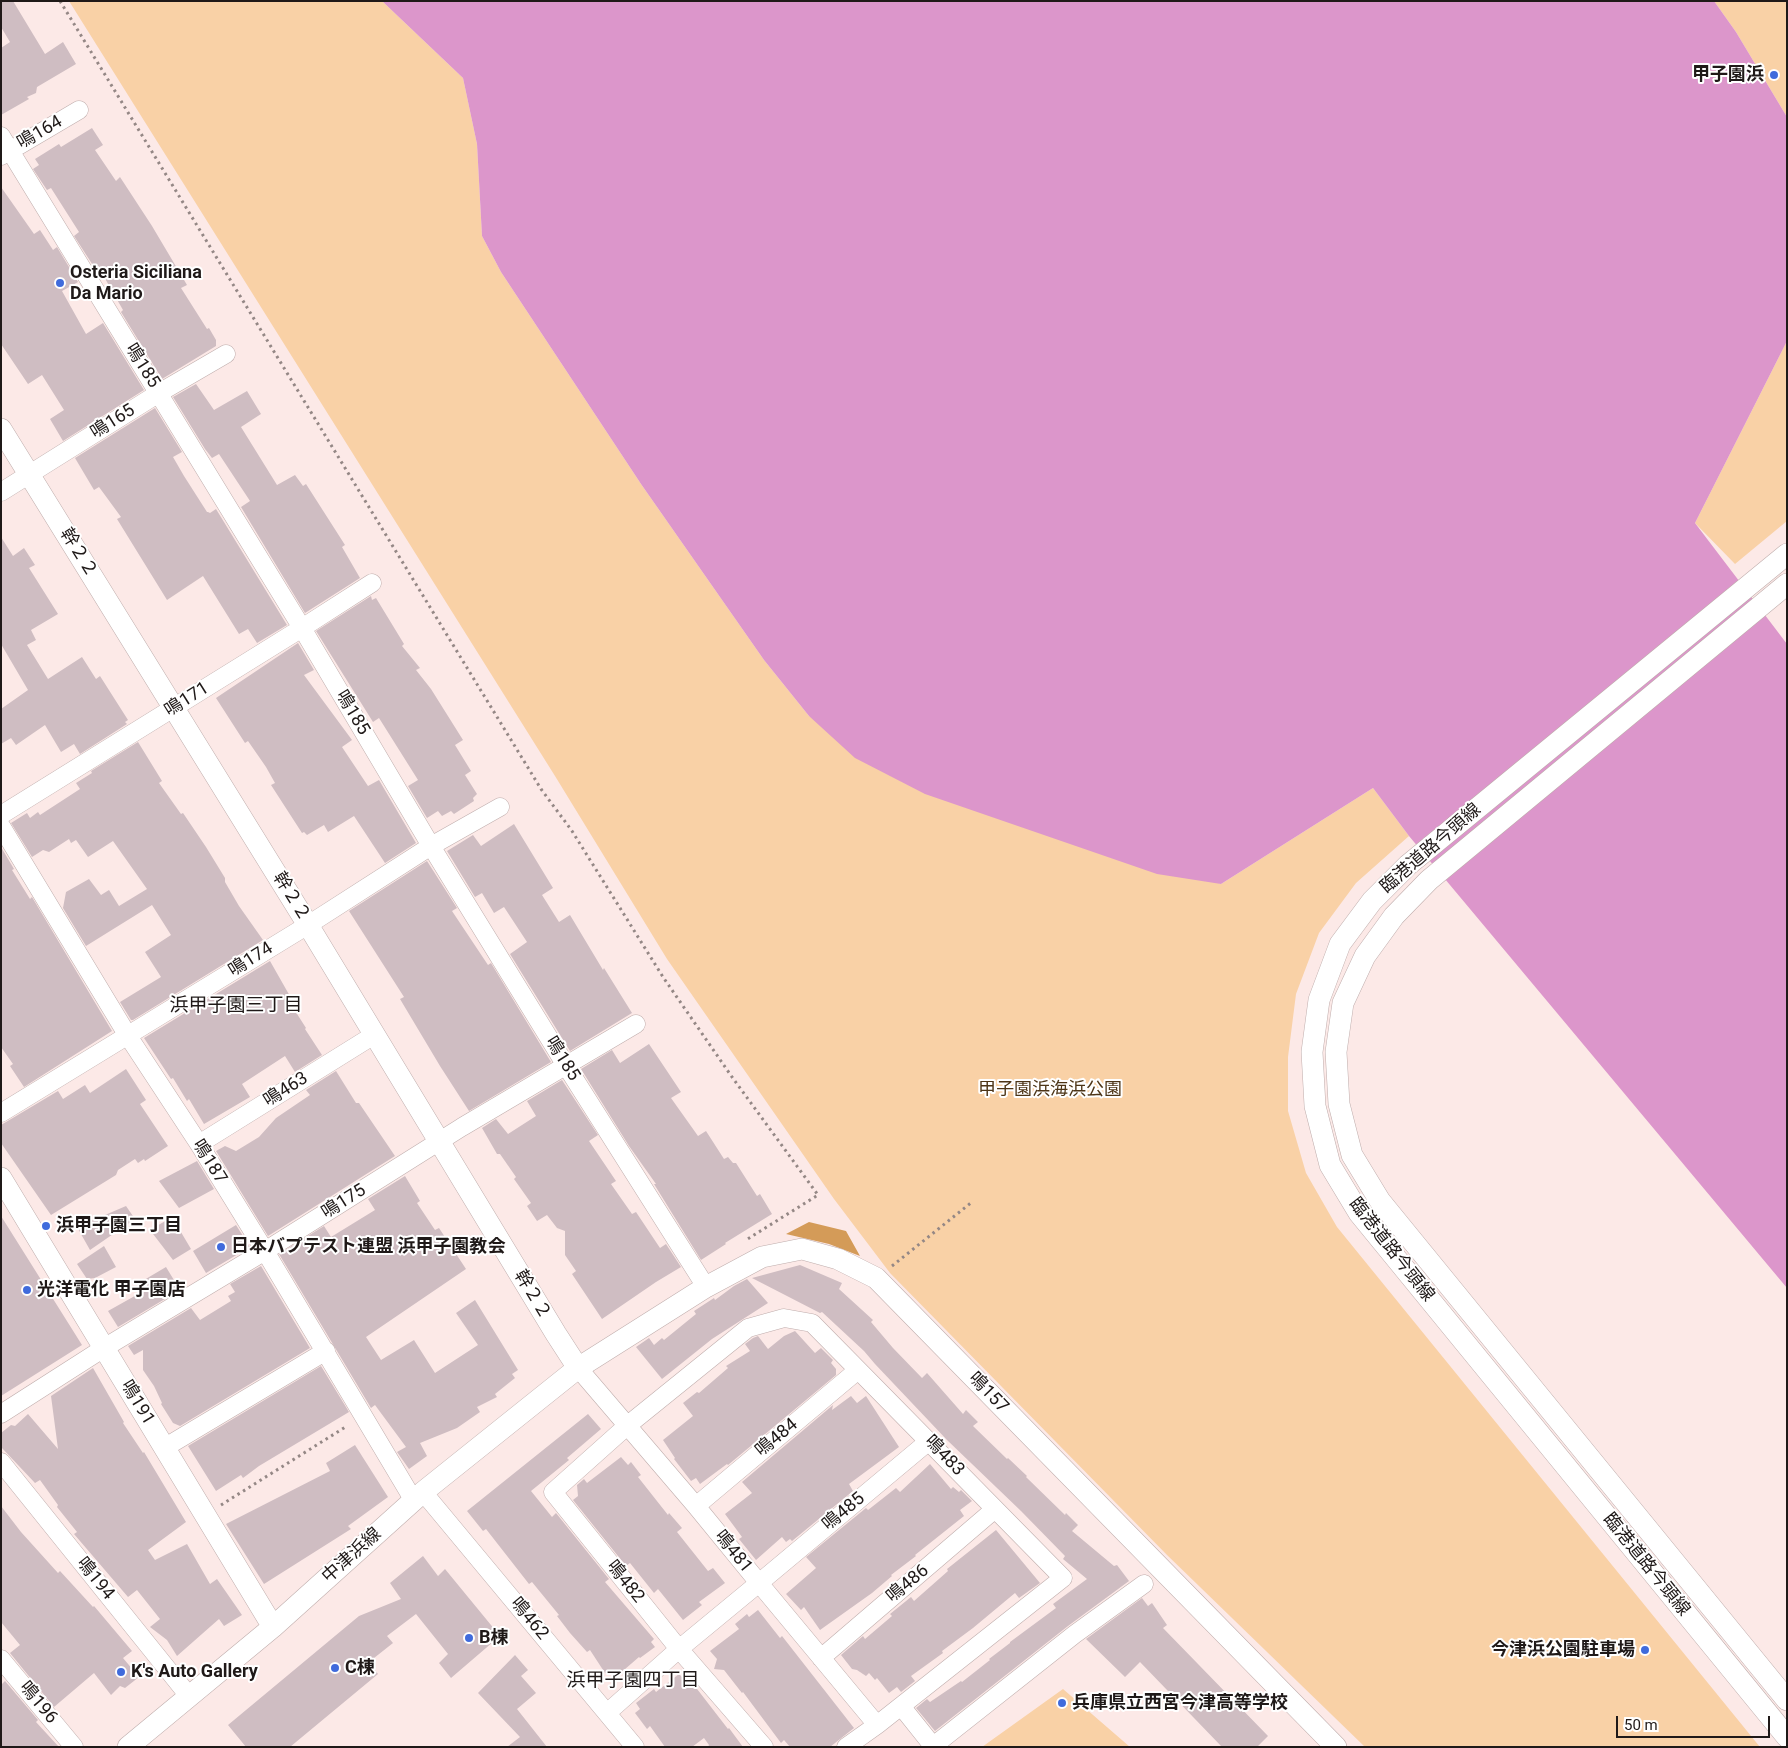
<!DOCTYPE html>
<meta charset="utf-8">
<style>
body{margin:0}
#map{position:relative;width:1788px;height:1748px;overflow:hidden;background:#fce9e7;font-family:Roboto,sans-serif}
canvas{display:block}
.frame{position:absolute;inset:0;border:2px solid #1f1918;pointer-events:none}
.scale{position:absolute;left:1616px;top:1716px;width:154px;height:22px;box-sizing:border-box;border:2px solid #1f1918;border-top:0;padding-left:6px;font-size:15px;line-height:18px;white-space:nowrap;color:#1f1918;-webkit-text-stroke:4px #fff;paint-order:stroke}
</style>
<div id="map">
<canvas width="1788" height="1748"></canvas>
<div class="frame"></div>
<div class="scale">50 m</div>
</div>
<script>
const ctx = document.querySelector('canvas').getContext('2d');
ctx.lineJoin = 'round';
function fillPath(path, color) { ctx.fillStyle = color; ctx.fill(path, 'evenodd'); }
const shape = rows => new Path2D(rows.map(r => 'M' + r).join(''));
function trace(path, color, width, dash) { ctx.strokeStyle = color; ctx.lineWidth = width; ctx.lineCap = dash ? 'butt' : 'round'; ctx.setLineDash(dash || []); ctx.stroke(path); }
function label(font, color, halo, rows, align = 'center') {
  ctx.font = font + ' Roboto,"Noto Sans JP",sans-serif'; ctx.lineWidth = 4; ctx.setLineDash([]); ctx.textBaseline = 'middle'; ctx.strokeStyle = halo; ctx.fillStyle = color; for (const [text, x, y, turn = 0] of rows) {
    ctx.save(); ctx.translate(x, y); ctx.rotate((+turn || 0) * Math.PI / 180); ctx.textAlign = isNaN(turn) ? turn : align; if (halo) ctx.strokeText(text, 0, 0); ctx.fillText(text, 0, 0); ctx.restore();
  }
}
fillPath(shape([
 [69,1,382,1,463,78,477,144,482,236,501,272,641,484,764,660,809,716,1221,884,1373,788,1409,836,1356,883,1319,933,1296,994,1288,1057,1288,1111,1306,1173,1337,1227,1760,1747,1365,1747,1167,1555,890,1273,834,1199,667,959,555,776],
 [1714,1,1787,1,1787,117,1736,32],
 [1787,341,1787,521,1735,564,1695,523],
 [1063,1689,1130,1747,982,1747]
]), '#f9d1a6');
fillPath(shape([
 [809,1222,846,1231,860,1256,829,1244,786,1234]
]), '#d49b58');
fillPath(shape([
 [382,1,1714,1,1736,32,1787,117,1787,341,1695,523,1787,644,1787,1288,1409,836,1373,788,1221,884,1157,874,925,794,855,758,809,716,764,660,641,484,501,272,482,236,477,144,463,78]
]), '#dc96cb');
fillPath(shape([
 [1,1,13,1,45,54,63,42,76,64,37,87,36,93,27,97,29,99,1,115,1,48,10,42,1,27],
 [92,128,103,145,95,150,116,181,120,177,152,226,187,285,181,288,207,329,209,328,216,340,216,346,162,379,121,312,123,310,99,268,96,270,74,236,79,232,51,188,47,190,33,169,39,165,35,159,59,144,61,147],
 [1,187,34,234,40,230,53,250,57,247,78,282,62,291,86,334,103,323,144,390,63,441,50,419,64,410,42,375,28,384,1,344],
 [196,384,214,410,247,391,261,414,241,427,277,485,295,475,303,486,306,484,345,545,342,547,360,578,305,613,241,507,250,501,219,454,212,458,205,449,173,397],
 [155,408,182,452,173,457,184,476,207,512,208,512,210,513,216,509,287,625,257,643,248,629,239,634,203,576,167,600,117,519,121,517,99,487,94,490,75,458],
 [1,537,13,556,24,548,35,565,29,568,58,614,31,630,36,640,27,645,48,679,82,657,96,679,100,676,128,720,125,722,127,724,80,754,74,744,61,752,45,725,16,745,11,738,1,744,1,709,28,690,1,644],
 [371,596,372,600,376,598,404,644,402,646,420,668,416,670,431,689,463,740,455,745,471,771,465,775,477,794,473,798,474,801,454,814,451,811,442,816,438,811,427,818,408,786,418,780,379,718,373,722,316,631],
 [298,643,314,670,304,675,352,740,342,747,368,786,379,780,416,843,385,863,354,816,328,832,324,825,307,835,304,832,302,833,271,785,275,783,266,767,248,741,245,743,216,698],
 [138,742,162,781,159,783,181,814,183,813,206,847,225,878,225,882,239,906,263,940,133,1020,131,1020,120,1002,161,977,145,952,171,935,152,905,86,946,63,908,66,892,89,879,101,895,109,890,119,906,147,889,113,841,88,857,76,840,71,843,69,839,49,852,43,850,32,857,11,823,27,813,30,818,38,812,40,815,80,789,76,783,92,773,91,771],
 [514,824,553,888,542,895,559,922,570,915,603,970,604,968,632,1013,570,1051,510,954,527,942,504,907,494,913,482,893,475,897,447,851,473,835,481,846],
 [1,847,14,869,12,870,30,899,32,897,112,1031,24,1087,10,1066,13,1064,1,1047],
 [427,861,457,908,452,911,488,965,491,963,551,1062,469,1111,440,1066,400,999,404,997,349,911],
 [270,961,295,1005,292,1006,306,1028,305,1029,322,1055,295,1072,285,1056,242,1084,250,1097,204,1124,189,1099,187,1101,173,1078,171,1079,144,1038],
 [649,1044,681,1092,671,1098,698,1136,706,1131,724,1159,728,1157,733,1163,736,1163,757,1196,760,1194,772,1214,725,1243,726,1244,701,1260,654,1184,656,1184,629,1146,581,1069,612,1050,620,1063],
 [126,1069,146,1100,140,1104,168,1146,145,1161,144,1159,138,1163,135,1159,118,1170,116,1175,51,1215,1,1143,1,1125,58,1091,63,1099,85,1085,90,1093],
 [336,1071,356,1103,359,1103,395,1156,268,1236,216,1151,225,1146,236,1151,259,1137,276,1118,310,1095,306,1090],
 [562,1080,598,1135,589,1141,616,1181,611,1184,632,1214,636,1212,660,1248,666,1244,681,1267,656,1282,602,1319,572,1274,576,1271,565,1255,565,1231,557,1228,547,1215,537,1221,527,1206,531,1203,514,1179,516,1177,500,1154,497,1154,482,1128,496,1119,508,1134,536,1116,527,1101],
 [197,1161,214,1189,179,1208,159,1181],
 [405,1176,420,1201,417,1203,435,1230,439,1228,466,1269,366,1337,381,1360,414,1340,435,1373,478,1345,456,1313,475,1300,518,1370,512,1374,515,1378,495,1394,497,1397,477,1407,480,1412,457,1428,420,1443,427,1456,409,1469,397,1452,406,1447,375,1405,371,1408,279,1254,324,1226,331,1237,375,1210,368,1199],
 [126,1206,135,1219,90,1250,77,1227],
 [1,1216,82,1345,1,1396],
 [172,1217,191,1249,173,1260,150,1230],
 [236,1225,250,1247,206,1273,193,1251],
 [104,1246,116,1267,95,1278,87,1279,77,1264],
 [800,1265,842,1283,839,1289,873,1320,871,1322,893,1348,922,1378,927,1373,963,1414,966,1410,978,1422,973,1426,1007,1459,1008,1458,1027,1476,1026,1477,1065,1515,1066,1513,1078,1525,1072,1531,1114,1566,1117,1565,1129,1581,1068,1626,935,1731,916,1708,927,1699,930,1702,961,1681,962,1682,990,1660,989,1659,1010,1643,1010,1642,1056,1608,1053,1604,1087,1579,1063,1559,1065,1556,1021,1511,947,1440,875,1364,864,1351,822,1312,820,1313,752,1278],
 [261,1266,310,1348,180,1426,173,1423,161,1404,162,1403,154,1386,143,1370,143,1350,134,1355,128,1346,191,1308,200,1320,231,1301,228,1296,235,1292,230,1284],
 [166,1267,180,1290,118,1327,108,1311,149,1288,144,1280],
 [747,1279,768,1303,712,1339,662,1379,636,1347,649,1338,654,1345,662,1338,664,1340,696,1314,694,1311,714,1298,715,1300,734,1286],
 [795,1331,815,1353,821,1348,833,1360,831,1363,836,1369,836,1375,728,1465,727,1464,700,1484,696,1478,691,1481,674,1459,675,1458,663,1440,693,1416,683,1403,697,1392,699,1393,728,1368,726,1366,750,1351,745,1344,753,1338,758,1336,768,1349,784,1336],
 [321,1366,349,1412,259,1466,243,1478,241,1475,216,1491,188,1446],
 [93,1368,124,1422,123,1423,143,1453,144,1452,186,1522,148,1550,155,1560,187,1544,210,1584,217,1579,242,1615,224,1626,219,1619,177,1656,167,1640,150,1627,160,1619,137,1590,128,1597,74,1534,77,1532,57,1507,58,1505,40,1480,35,1483,1,1447,1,1433,11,1425,15,1426,28,1414,58,1449,51,1396],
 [851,1396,857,1403,866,1396,899,1447,849,1484,853,1491,792,1541,790,1539,786,1542,782,1537,756,1560,739,1539,742,1537,725,1514,752,1493,742,1482,833,1405,832,1410],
 [588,1414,601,1429,567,1458,569,1460,531,1491,552,1517,556,1513,609,1579,605,1582,654,1639,651,1642,655,1647,640,1658,639,1657,617,1676,605,1673,590,1650,587,1652,570,1633,557,1616,559,1615,532,1582,529,1584,486,1529,483,1531,467,1511],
 [355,1445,388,1497,348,1526,351,1529,264,1584,226,1524,330,1471,326,1463],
 [621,1457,628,1465,631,1462,641,1475,638,1477,668,1515,669,1513,682,1528,677,1532,708,1571,713,1568,725,1583,699,1602,702,1605,683,1620,658,1589,654,1593,630,1563,626,1566,573,1500,578,1496,577,1485,584,1479,587,1483],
 [930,1464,951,1489,953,1487,959,1492,961,1490,972,1501,960,1510,964,1516,915,1555,916,1556,891,1575,892,1576,872,1593,820,1630,804,1607,801,1610,786,1594,816,1568,806,1557,866,1508,868,1510,896,1488,900,1492],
 [1,1506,21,1532,58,1573,60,1571,93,1607,94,1606,132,1651,123,1658,139,1677,125,1688,120,1686,111,1695,94,1673,54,1707,10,1653,20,1645,1,1622],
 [996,1530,1040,1583,1019,1598,1015,1593,973,1628,942,1651,943,1653,911,1676,915,1681,901,1692,897,1687,889,1693,877,1678,875,1680,869,1673,866,1676,857,1670,852,1669,841,1655,863,1636,865,1639,892,1616,890,1614,911,1597,914,1601,948,1571,947,1569],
 [423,1556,438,1576,445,1569,500,1636,451,1678,439,1663,448,1654,416,1614,387,1636,393,1643,369,1662,378,1674,290,1747,246,1747,228,1725,359,1616,401,1599,390,1583],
 [1142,1598,1148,1606,1152,1603,1167,1625,1163,1628,1268,1736,1257,1747,1222,1747,1140,1662,1125,1677,1086,1639],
 [758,1610,780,1638,782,1636,854,1728,830,1747,790,1747,784,1740,781,1743,743,1692,742,1693,724,1670,714,1669,717,1659,710,1651,739,1629,735,1624,747,1614,749,1617],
 [515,1655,528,1670,521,1676,536,1693,517,1709,547,1747,507,1747,520,1737,478,1693],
 [679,1674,684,1679,687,1676,728,1729,729,1728,743,1747,708,1747,709,1745,704,1738,692,1747,665,1747,650,1726,647,1729,635,1713,640,1709,636,1703,654,1689,656,1692],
 [5,1681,38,1720,36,1722,59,1747,1,1747,1,1685]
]), '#cfbdc2');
const minor = shape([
 [1,136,302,628,431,846,565,1064,706,1287],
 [1,156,79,110],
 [1,492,159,393,226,354],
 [1,815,302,628,372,583],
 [1,826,128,1036,199,1144,265,1251,414,1501],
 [1,1113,308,925,431,846,500,807],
 [199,1144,374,1035],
 [578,1368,696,1506,759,1583,679,1649,607,1713],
 [1,1414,104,1348,265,1251,462,1127,636,1024],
 [164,1448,326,1351],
 [1,1462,189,1696],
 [423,1492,635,1747],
 [696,1506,858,1370],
 [821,1658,995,1509],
 [1,1659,74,1747],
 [901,1706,933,1746],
 [764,1747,679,1649,553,1492,628,1425,748,1328,784,1318,812,1323,1063,1578,877,1725],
 [846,1747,877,1725,759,1583,929,1441],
 [932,1747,1075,1634,1144,1584]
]);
const tertiary = shape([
 [1,429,308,925,556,1334,578,1368],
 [1787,554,1408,865,1372,901,1340,944,1319,1000,1312,1052,1315,1106,1330,1165,1359,1213,1787,1737],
 [1787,584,1429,880,1394,916,1365,956,1343,1003,1336,1052,1339,1104,1352,1155,1380,1201,1787,1700],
 [1,1178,273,1627],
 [128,1747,273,1627,423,1492,578,1368,706,1287,762,1257,802,1249,838,1259,876,1278,1336,1747]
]);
trace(minor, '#bfadac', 19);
trace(tertiary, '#bfadac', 22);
trace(shape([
 [60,1,541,789,572,831,663,977,732,1077,818,1195,746,1240],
 [892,1266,972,1202],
 [221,1505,347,1426]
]), '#948785', 3, [2.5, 4]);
trace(minor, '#fff', 18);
trace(tertiary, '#fff', 21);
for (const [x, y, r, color] of [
 [1774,75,5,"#406bdc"],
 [60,283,5,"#406bdc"],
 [46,1226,5,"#406bdc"],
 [221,1247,5,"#406bdc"],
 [27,1290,5,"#406bdc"],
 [469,1638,5,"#406bdc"],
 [1645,1650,5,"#406bdc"],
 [335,1668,5,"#406bdc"],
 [121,1672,5,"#406bdc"],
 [1062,1703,5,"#406bdc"]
]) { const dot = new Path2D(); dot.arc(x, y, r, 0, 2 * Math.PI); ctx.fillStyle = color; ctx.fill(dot); trace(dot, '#fff', 2); }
label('bold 18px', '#1f1918', '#fff', [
 ["甲子園浜",1764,75,"right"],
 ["Osteria Siciliana",70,273],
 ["Da Mario",70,294],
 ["浜甲子園三丁目",56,1226],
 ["日本バプテスト連盟 浜甲子園教会",231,1247],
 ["光洋電化 甲子園店",37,1290],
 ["B棟",479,1638],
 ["今津浜公園駐車場",1635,1650,"right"],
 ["C棟",345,1668],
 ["K's Auto Gallery",131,1672],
 ["兵庫県立西宮今津高等学校",1072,1703]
], 'left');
label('18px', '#1f1918', '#fff', [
 ["鳴164",40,133,-30],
 ["鳴185",142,366,58],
 ["鳴165",113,422,-32],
 ["幹２２",78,553,58],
 ["鳴171",187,700,-32],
 ["鳴185",352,713,59],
 ["臨港道路今頭線",1431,849,-41],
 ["幹２２",291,897,58],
 ["鳴174",251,960,-32],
 ["鳴185",562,1059,58],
 ["鳴463",286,1090,-32],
 ["鳴187",209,1162,58],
 ["鳴175",344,1202,-32],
 ["臨港道路今頭線",1391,1250,52],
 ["幹２２",532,1295,59],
 ["鳴157",988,1393,46],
 ["鳴191",137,1403,59],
 ["鳴484",777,1438,-40],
 ["鳴483",944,1456,46],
 ["鳴485",844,1512,-40],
 ["鳴481",733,1552,51],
 ["中津浜線",352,1556,-42],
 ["臨港道路今頭線",1646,1565,51],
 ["鳴194",95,1579,51],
 ["鳴482",625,1582,51],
 ["鳴486",908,1584,-40],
 ["鳴462",529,1619,50],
 ["鳴196",38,1703,50]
]);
label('18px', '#4d3517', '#fff', [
 ["甲子園浜海浜公園",1050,1090]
]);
label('19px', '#1f1918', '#fff', [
 ["浜甲子園三丁目",236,1006],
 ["浜甲子園四丁目",633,1681]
]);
</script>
